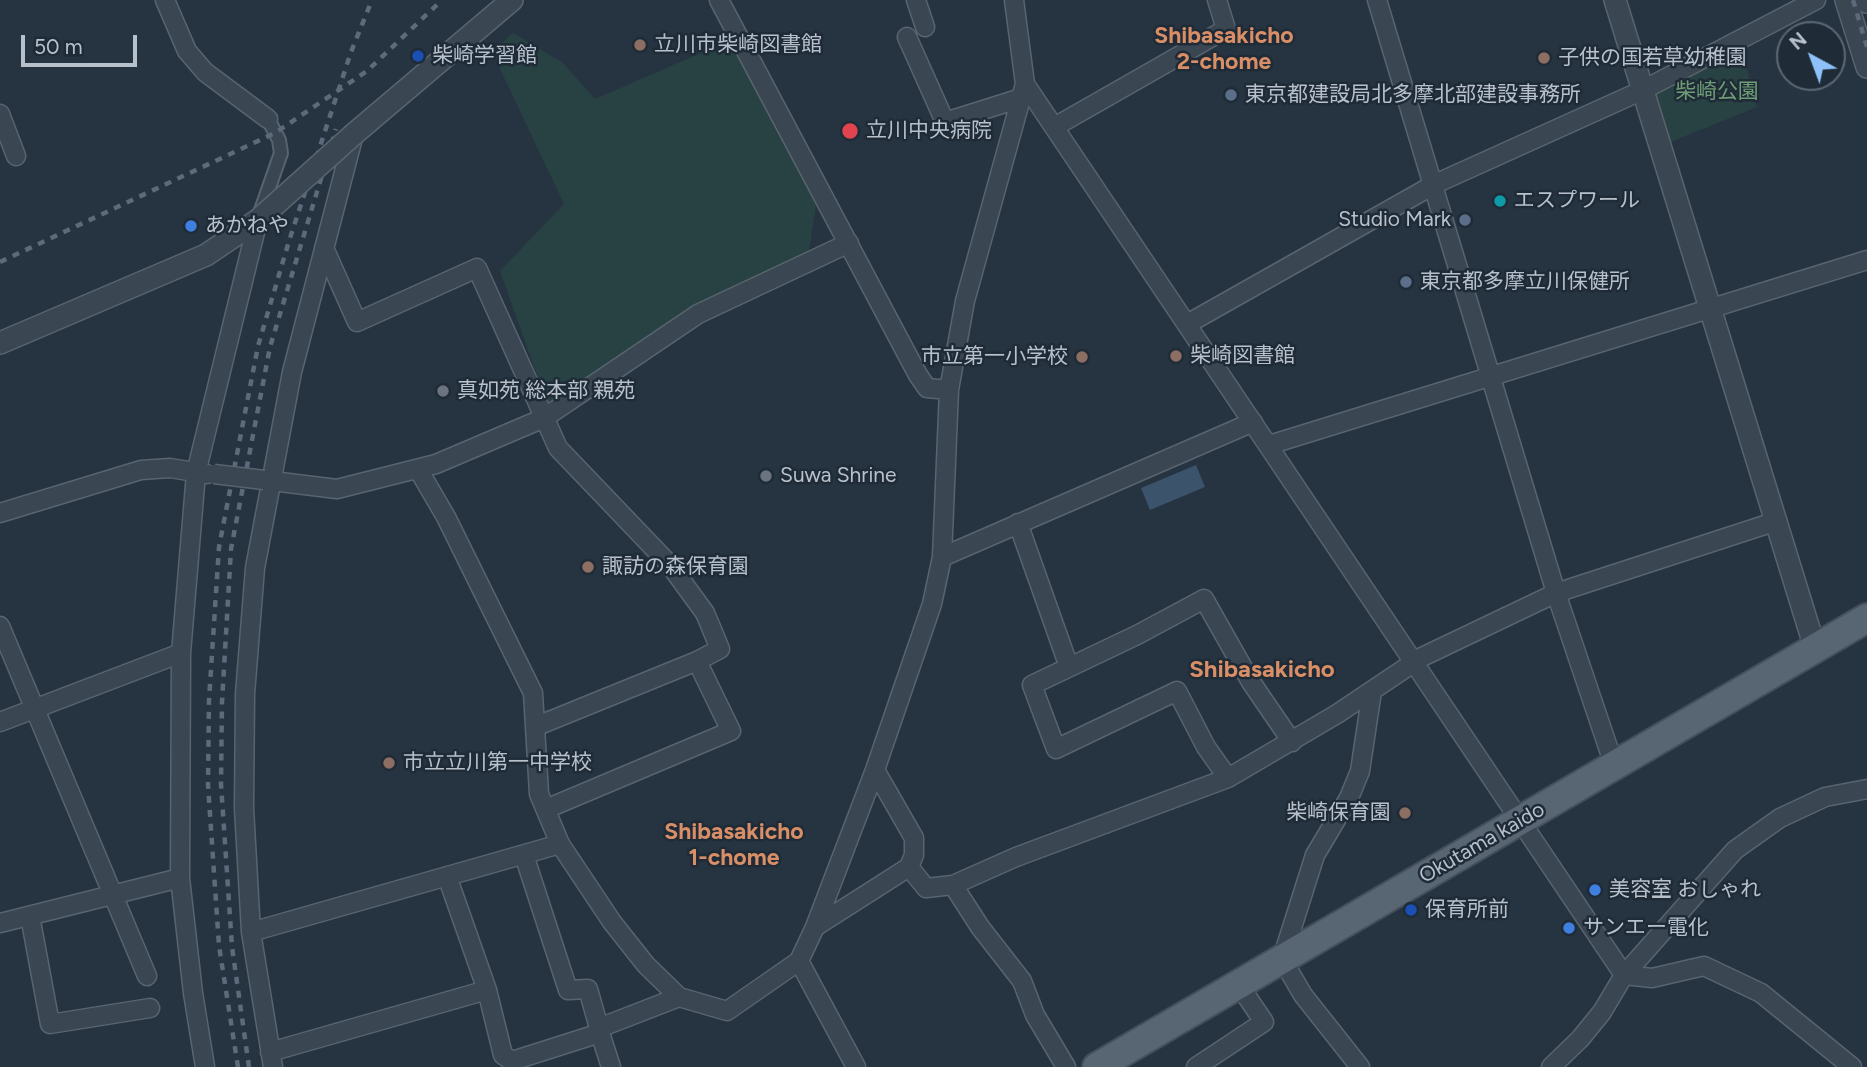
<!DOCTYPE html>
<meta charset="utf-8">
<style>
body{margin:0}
#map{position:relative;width:1867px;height:1067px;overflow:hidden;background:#263442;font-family:Figtree,sans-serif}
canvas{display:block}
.north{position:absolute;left:1776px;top:21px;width:70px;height:70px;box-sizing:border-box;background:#1f2b37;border:2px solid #5c6773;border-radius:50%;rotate:319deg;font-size:19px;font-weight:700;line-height:28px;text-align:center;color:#b7c1cc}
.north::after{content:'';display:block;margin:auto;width:24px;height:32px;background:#8ec1fa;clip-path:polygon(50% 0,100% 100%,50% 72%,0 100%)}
.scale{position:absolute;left:21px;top:35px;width:116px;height:32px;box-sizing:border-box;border:4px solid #b7c1cc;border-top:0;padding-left:9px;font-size:21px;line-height:24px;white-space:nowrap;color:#b7c1cc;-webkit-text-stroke:5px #1f2b37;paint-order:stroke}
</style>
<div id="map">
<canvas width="1867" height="1067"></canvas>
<div class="north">N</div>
<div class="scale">50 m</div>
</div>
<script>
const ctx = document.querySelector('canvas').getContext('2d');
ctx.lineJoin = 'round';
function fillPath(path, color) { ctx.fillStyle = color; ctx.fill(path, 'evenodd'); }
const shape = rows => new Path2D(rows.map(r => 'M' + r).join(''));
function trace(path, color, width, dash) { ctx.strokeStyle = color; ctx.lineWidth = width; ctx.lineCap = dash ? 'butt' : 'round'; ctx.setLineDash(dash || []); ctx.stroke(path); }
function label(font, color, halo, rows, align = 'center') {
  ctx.font = font + ' Figtree,"Noto Sans JP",sans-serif'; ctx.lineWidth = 5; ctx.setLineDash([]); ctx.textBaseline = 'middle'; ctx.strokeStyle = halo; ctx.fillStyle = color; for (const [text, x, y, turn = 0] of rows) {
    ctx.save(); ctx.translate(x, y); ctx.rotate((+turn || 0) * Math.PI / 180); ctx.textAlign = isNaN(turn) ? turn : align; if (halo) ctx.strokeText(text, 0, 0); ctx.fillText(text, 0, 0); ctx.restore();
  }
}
fillPath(shape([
 [513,33,563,63,595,99,731,40,816,205,809,251,698,307,547,403,500,271,564,204,492,52],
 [1741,46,1757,107,1668,143,1651,93]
]), '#284243');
fillPath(shape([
 [1196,465,1205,487,1150,510,1141,488]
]), '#3b536b');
const pedestrian = shape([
 [259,216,281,153,279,140,268,119]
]);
const minor = shape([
 [165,0,187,51,205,72,268,119],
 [719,0,918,375,927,388,949,390],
 [916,0,925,27],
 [1377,0,1556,593,1614,765],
 [907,37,945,122,1021,98],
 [1025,84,1624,975,1652,978,1704,966,1761,993,1852,1067],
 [0,114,16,156],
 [1056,126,1226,29,1217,0],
 [324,248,357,322,477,268,558,448,670,565,705,613,720,649,697,661],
 [1189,323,1435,184,1643,90,1816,0],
 [1269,445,1867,260],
 [418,469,446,517,533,693,539,794,560,844],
 [264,480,337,489,436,464,544,418,698,314,849,243],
 [0,513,141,470,170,468,207,474],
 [1018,523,1069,667],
 [942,557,1253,422],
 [0,626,147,976],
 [0,722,181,653],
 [537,726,697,661,731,731,546,809],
 [875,770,914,838,914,855,909,867,926,888,953,885,1016,857,1228,778,1337,714,1422,657,1556,593,1777,521],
 [1228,778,1206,747,1177,691,1056,749,1032,685,1137,635,1204,599,1251,682,1292,742],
 [524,855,568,990,588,989,599,1028],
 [447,876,487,990,503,1055,512,1061,600,1033,599,1028,679,997,727,1011,799,961],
 [953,885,980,927,1022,981,1035,1015,1066,1067],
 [30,916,50,1024,150,1008],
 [0,923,180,878],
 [815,927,909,867],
 [251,932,560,844,612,922,646,965,679,997],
 [600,1033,611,1067],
 [270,1052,487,990],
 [205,1067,193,993,180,878,181,653,196,473,258,220],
 [273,1067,251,932,244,808,245,694,255,568,292,372,354,134],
 [856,1067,799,961,815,927,875,770,932,604,942,557,949,390,965,301,1025,84,1014,0],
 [1196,1067,1264,1022,1239,985],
 [1360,1067,1303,995,1282,959,1315,855,1349,798,1360,771,1372,691],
 [1551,1067,1580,1039,1602,1012,1624,975,1735,850,1780,818,1825,797,1867,789]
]);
const tertiary = shape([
 [1615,0,1815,648],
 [1846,0,1867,67],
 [1866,0,1867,2],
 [354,134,512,0],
 [0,343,206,255,258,220]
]);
const primary = shape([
 [1097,1067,1867,618]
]);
trace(pedestrian, '#58646f', 16);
trace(minor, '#58646f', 21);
trace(tertiary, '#58646f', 24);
trace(primary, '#444f5b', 32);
trace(pedestrian, '#3a4652', 12);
trace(minor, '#3a4652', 18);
trace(tertiary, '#3a4652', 21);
trace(primary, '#586572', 28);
trace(shape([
 [1853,0,1867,47],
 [0,262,275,133,367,71,442,0],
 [238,1067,219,946,208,785,209,700,219,547,258,346,289,241,351,52,372,0],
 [249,1067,232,947,221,784,222,702,231,549,270,347,336,129]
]), '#5c6a79', 4.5, [7, 7]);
const minorBridge = shape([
 [214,474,264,480]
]);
const tertiaryBridge = shape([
 [258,220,354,134]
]);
trace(minorBridge, '#58646f', 21, []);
trace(tertiaryBridge, '#58646f', 24, []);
trace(minorBridge, '#3a4652', 18);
trace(tertiaryBridge, '#3a4652', 21);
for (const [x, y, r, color] of [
 [640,45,7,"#8d6e63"],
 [418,56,7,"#1a4fb4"],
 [1544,58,7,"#8d6e63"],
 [1231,95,7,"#5c6f8a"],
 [850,131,9,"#e0444e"],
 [1500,201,7,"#0f9aa8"],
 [1465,220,7,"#5c6f8a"],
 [191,226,7,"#3f7fe0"],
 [1406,282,7,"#5c6f8a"],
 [1176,356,7,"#8d6e63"],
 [1082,357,7,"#8d6e63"],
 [443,391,7,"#6b7280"],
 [766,476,7,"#6b7280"],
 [588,567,7,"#8d6e63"],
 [389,763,7,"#8d6e63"],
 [1405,813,7,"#8d6e63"],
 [1595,890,7,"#3f7fe0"],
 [1411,910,7,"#1a4fb4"],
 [1569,928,7,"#3f7fe0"]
]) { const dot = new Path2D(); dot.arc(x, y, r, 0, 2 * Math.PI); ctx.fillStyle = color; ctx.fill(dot); trace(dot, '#1f2b37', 2.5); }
label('21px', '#b7c1cc', '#1f2b37', [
 ["立川市柴崎図書館",654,45],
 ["柴崎学習館",432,56],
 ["子供の国若草幼稚園",1558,58],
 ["東京都建設局北多摩北部建設事務所",1245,95],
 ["立川中央病院",866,131],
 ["エスプワール",1514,201],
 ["Studio Mark",1451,220,"right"],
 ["あかねや",205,226],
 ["東京都多摩立川保健所",1420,282],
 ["柴崎図書館",1190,356],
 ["市立第一小学校",1068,357,"right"],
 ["真如苑 総本部 親苑",457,391],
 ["Suwa Shrine",780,476],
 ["諏訪の森保育園",602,567],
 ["市立立川第一中学校",403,763],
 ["柴崎保育園",1391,813,"right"],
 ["美容室 おしゃれ",1609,890],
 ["保育所前",1425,910],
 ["サンエー電化",1583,928]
], 'left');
label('21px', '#6e9d75', '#1f2b37', [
 ["柴崎公園",1717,92]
]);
label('21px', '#b7c1cc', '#1f2b37', [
 ["Okutama kaido",1482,843,-30]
]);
label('bold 23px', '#d88e66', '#1f2b37', [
 ["Shibasakicho",1224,36],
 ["2-chome",1224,62],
 ["Shibasakicho",734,832],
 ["1-chome",734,858]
]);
label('bold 24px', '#d88e66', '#1f2b37', [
 ["Shibasakicho",1262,670]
]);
</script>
